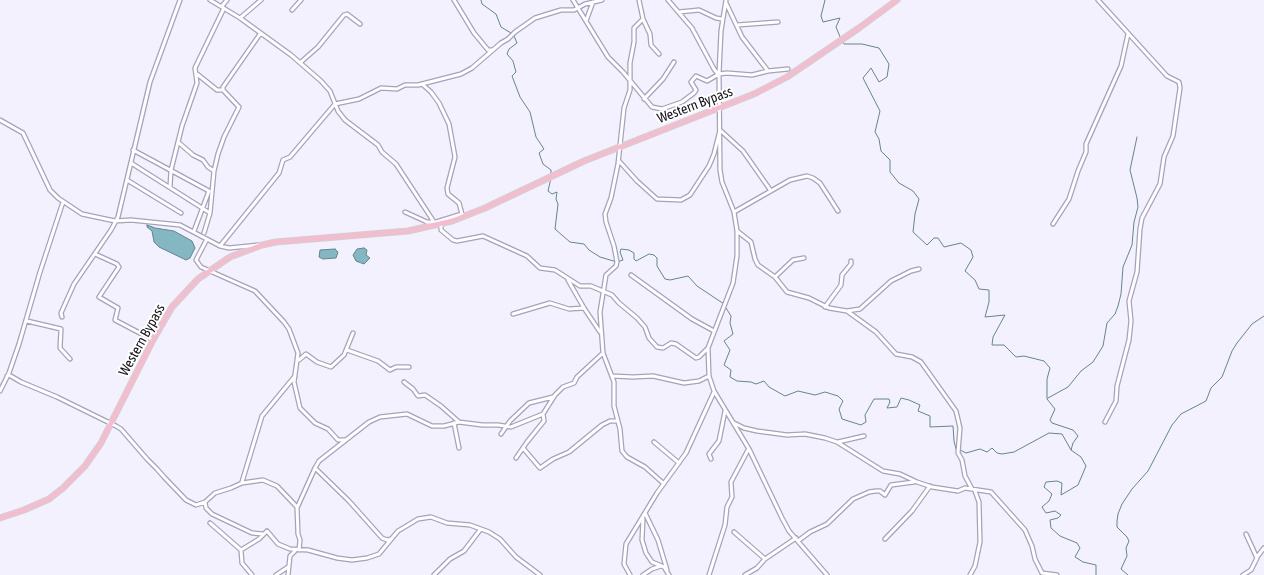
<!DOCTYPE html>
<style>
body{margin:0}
canvas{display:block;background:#f3f1fe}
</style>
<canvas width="1264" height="575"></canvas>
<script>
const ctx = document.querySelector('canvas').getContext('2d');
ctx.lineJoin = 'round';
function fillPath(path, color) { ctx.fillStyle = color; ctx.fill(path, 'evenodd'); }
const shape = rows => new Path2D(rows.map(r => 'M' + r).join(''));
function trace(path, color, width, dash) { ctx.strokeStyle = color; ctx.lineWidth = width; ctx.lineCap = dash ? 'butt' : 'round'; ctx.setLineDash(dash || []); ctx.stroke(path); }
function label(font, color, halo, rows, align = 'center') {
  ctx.font = font + ' "Asap Condensed",sans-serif'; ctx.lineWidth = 4; ctx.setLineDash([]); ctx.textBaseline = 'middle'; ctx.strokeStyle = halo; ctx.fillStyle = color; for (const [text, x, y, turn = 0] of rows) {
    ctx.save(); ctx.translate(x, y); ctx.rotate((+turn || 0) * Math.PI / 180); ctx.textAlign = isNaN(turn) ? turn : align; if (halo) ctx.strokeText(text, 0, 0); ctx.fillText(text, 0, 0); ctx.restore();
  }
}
const water = shape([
 [147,225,155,228,174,231,192,241,195,248,190,258,186,260,159,247,154,242,152,231,147,227,147,225],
 [364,248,367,250,366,255,370,258,364,264,356,261,353,255,357,249,364,248],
 [335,249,338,252,336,258,323,259,319,257,320,250,335,249]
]);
fillPath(water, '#83b7c1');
trace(water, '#628690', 1);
trace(shape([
 [481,0,482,4,496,14,501,27,511,33],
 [825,0,821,16,823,22,840,18,836,27,841,39],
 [514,36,517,43,509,49,507,54,513,61,516,72,512,76,520,97,530,112,536,137,544,149,539,153,543,164,551,170,551,174],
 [843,42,844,44,862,44,879,48,889,64,887,77,879,82,871,68,863,78,880,111,875,132,879,139,881,151,890,160,890,172,899,183,913,191,919,199,915,214,913,232,927,245,934,238,938,238,944,247,961,243,971,250,973,257,965,271,975,280,979,289,989,290,989,302,985,317,1005,315,993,337,992,345,1004,345,1016,357,1024,356,1044,361,1050,368,1047,379,1047,399,1055,409,1050,420,1052,423,1073,430,1078,436,1073,443,1071,450,1081,457,1086,466,1078,485,1061,495,1062,483,1057,481,1046,482,1044,487,1052,494,1049,501,1042,507,1046,513,1055,511,1061,515,1058,518,1050,520,1051,528,1060,536,1077,543,1080,548,1075,557,1083,562,1096,565,1096,575],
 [551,178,548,191,552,194,557,192,556,199,558,204,555,229,570,242,584,244,589,250,600,257,617,262,623,260,620,252,621,249,629,250,634,253,634,259,636,261,649,254,654,255,657,258,657,266,665,279,670,280,688,276,697,286,724,304],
 [726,308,731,316,730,323,733,334,724,341,730,350,724,365,731,370,730,377,737,381,751,382,756,384,764,381,769,387,785,396,798,391,815,395,825,392,838,396,843,401,839,409,842,419,861,425,866,422,865,415,874,399,889,399,890,402,887,408,897,407,901,398,909,400,920,405,918,411,930,416,930,427,953,426,954,441,956,449],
 [1048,398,1068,387,1081,371,1093,362,1103,346,1107,323,1115,314,1118,306,1121,294,1123,267,1132,245,1134,222,1138,207,1137,198,1130,170,1137,137],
 [960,450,966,453,980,449,987,452,992,448,997,453,1002,454,1014,452,1049,433,1062,434,1071,450],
 [1128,575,1121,569,1127,556,1126,548,1129,541,1127,537,1117,527,1117,521,1118,514,1122,504,1132,489,1148,471,1172,425,1181,414,1206,401,1211,388,1222,377,1232,351,1237,343,1252,324,1264,316]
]), '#628690', 1);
const minor = shape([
 [210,0,240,18,291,55,321,81,330,91,338,111,345,120,378,145,382,152,396,164,434,222],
 [454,0,474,33,488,50,492,50],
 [573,0,608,57,623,72,652,107,662,109,682,102,694,93,696,90,691,82,696,76,707,81,719,74,727,73,752,75,768,71,742,37,726,3],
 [639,0,643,19,634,28,634,42,630,63,630,90,624,108,618,164,611,198,605,214,606,222,614,246,617,262,616,266,606,275,600,312,603,353,614,382,614,406,620,429,622,451,627,457,645,467,663,483],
 [668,0,692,28,714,69,718,74],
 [726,0,721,31,719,74,720,170,722,182,734,212,737,231,737,256,733,283,708,348,709,376,714,391,749,449,782,518,789,531,827,575],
 [1098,0,1167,76,1179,82,1180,88,1173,136,1164,157,1160,184,1142,218,1140,229,1137,272,1129,301,1131,321,1129,340,1117,386,1116,401,1105,422],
 [222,6,227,0],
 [292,10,301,0],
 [679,12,699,10,716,18,722,19],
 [240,18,261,0],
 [643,19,650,34,651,45,659,54],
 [586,21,593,2],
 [737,25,778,22],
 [299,62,301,62,318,47,344,15,347,14,360,24],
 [768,71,788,69],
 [197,74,217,90,223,90],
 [644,99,663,79,674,62],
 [0,120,23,133,50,190,58,198,82,214,115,221,131,220,180,225,220,246,229,248,259,245],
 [178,142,193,155,203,160,208,167,214,171],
 [133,150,209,191,194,231],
 [619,161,637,181,657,199,681,200,690,195,709,166,714,154,720,130,743,151,771,191],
 [131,163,210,213],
 [127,180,181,213],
 [170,187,171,170,182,126,197,83,195,68,224,8],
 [405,212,427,222,436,222,462,214,459,203,448,194,447,188,455,157,449,124,439,103,431,92,422,84],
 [734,212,790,180,807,176,813,178,820,183,838,211],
 [441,224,441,230,453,240,457,241,483,236,527,256,540,268,555,270,580,286,591,286,612,295,619,303,637,318,645,327,649,338,657,347,663,348,671,343,676,344,696,358,699,357,708,348],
 [1053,224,1069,199,1078,171,1086,152,1086,144,1121,66,1128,34],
 [737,231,751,242,755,259,758,265,775,277,787,292,809,298,829,308,847,311,876,332,896,354,912,357,921,362,956,411,960,428,958,453,962,460,965,476,972,489],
 [204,233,210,213,214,171,218,154,224,137,239,107,223,90,223,87,260,34],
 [207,239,196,260,201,267,255,291,284,322,289,329,298,353,294,382,300,408,315,423,328,429,338,440,345,440],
 [220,246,279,173,283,160,290,157,335,104,359,99,381,88,397,89,405,85,418,85,461,74,472,68,501,43,508,39,515,32,535,18,561,10,574,10,585,4,602,0],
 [95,254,117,264,119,267,99,297,118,308,115,320,153,340],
 [631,275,692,319,714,331],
 [775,277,793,260,804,258],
 [568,280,584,308,600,332],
 [825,307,841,285,842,275,851,264,851,261],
 [847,311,860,309,891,281,911,271,919,269],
 [513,314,550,303,569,309,584,308],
 [62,317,61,313,74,284,111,230,118,217,150,82,180,0],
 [27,321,61,329,60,348,70,359],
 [347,350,378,361,390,370,396,367,409,367],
 [299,360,306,354,317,362,331,367,344,355,353,333],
 [7,376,9,375,21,382,57,397,116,426,121,429,147,459,157,469,164,477,186,500,196,505,205,502,206,508,212,514,252,533,263,534],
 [612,376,633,377,653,376,684,383,699,381,709,376],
 [404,382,413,389,418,396,425,395,441,406,459,422],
 [0,391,9,373,19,344,40,272,63,202],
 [454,423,459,448],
 [734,423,744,428,757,431,787,435,805,434,825,438,837,442,883,471,900,474,917,482,932,487,958,491,965,488,991,492,1025,530,1032,546,1035,559,1042,573,1057,575],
 [501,434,510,421,529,403,553,397],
 [654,442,679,463],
 [838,442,864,436],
 [523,448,540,468,553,459,569,452,602,425,610,421,617,421],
 [516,458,527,442,544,421,543,414],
 [711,459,709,454,719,441,725,411],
 [315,468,349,501,382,538,387,540,391,539],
 [242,482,262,416,295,376],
 [205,502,215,493,231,488,242,483,263,480,277,486,297,507],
 [645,513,658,540,667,570],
 [643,518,642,540,646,553,652,562,664,567,669,575],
 [210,523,241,550,259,539,267,531,278,544,290,549,308,550,337,558,352,560,367,558,379,554,398,531,418,519,431,517,447,523,470,525,489,532,500,539,516,557,540,575],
 [734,532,765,559],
 [885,539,912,511,930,486],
 [798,541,810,532,827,524,853,499,869,492,876,491,880,491,885,495,891,485,914,482],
 [241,550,242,563,252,575],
 [299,550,300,540,298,534,297,508,315,468,319,461,369,422,380,417,407,414,432,426,444,426,459,422,482,425,498,425,511,427,543,414,555,395,563,387,574,383,577,377,603,353],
 [1257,557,1264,548],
 [276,575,288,567],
 [288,575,290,556,295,551],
 [434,575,450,559,464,551,480,530],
 [630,575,624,564,626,544,657,493,686,453,714,392],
 [643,575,652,569,661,566],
 [709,575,725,525,727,507,732,497,731,482,748,450],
 [745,575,757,568,765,559,796,538],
 [970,575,975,566,980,542,979,502,975,491],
 [1243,575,1251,570,1257,558,1246,534]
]);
const major = shape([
 [0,518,24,510,49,499,63,488,85,466,101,443,153,340,172,307,198,279,230,257,262,245,276,242,408,231,452,221,485,208,584,161,754,94,787,77,859,28,897,0]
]);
trace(minor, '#a6a1bf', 5.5);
trace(major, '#d0d0d2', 7);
trace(minor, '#fff', 3);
trace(major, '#f8bbce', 4.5);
label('14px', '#15121d', '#fff', [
 ["Western Bypass",695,105,-21],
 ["Western Bypass",142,340,-61]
]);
</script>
